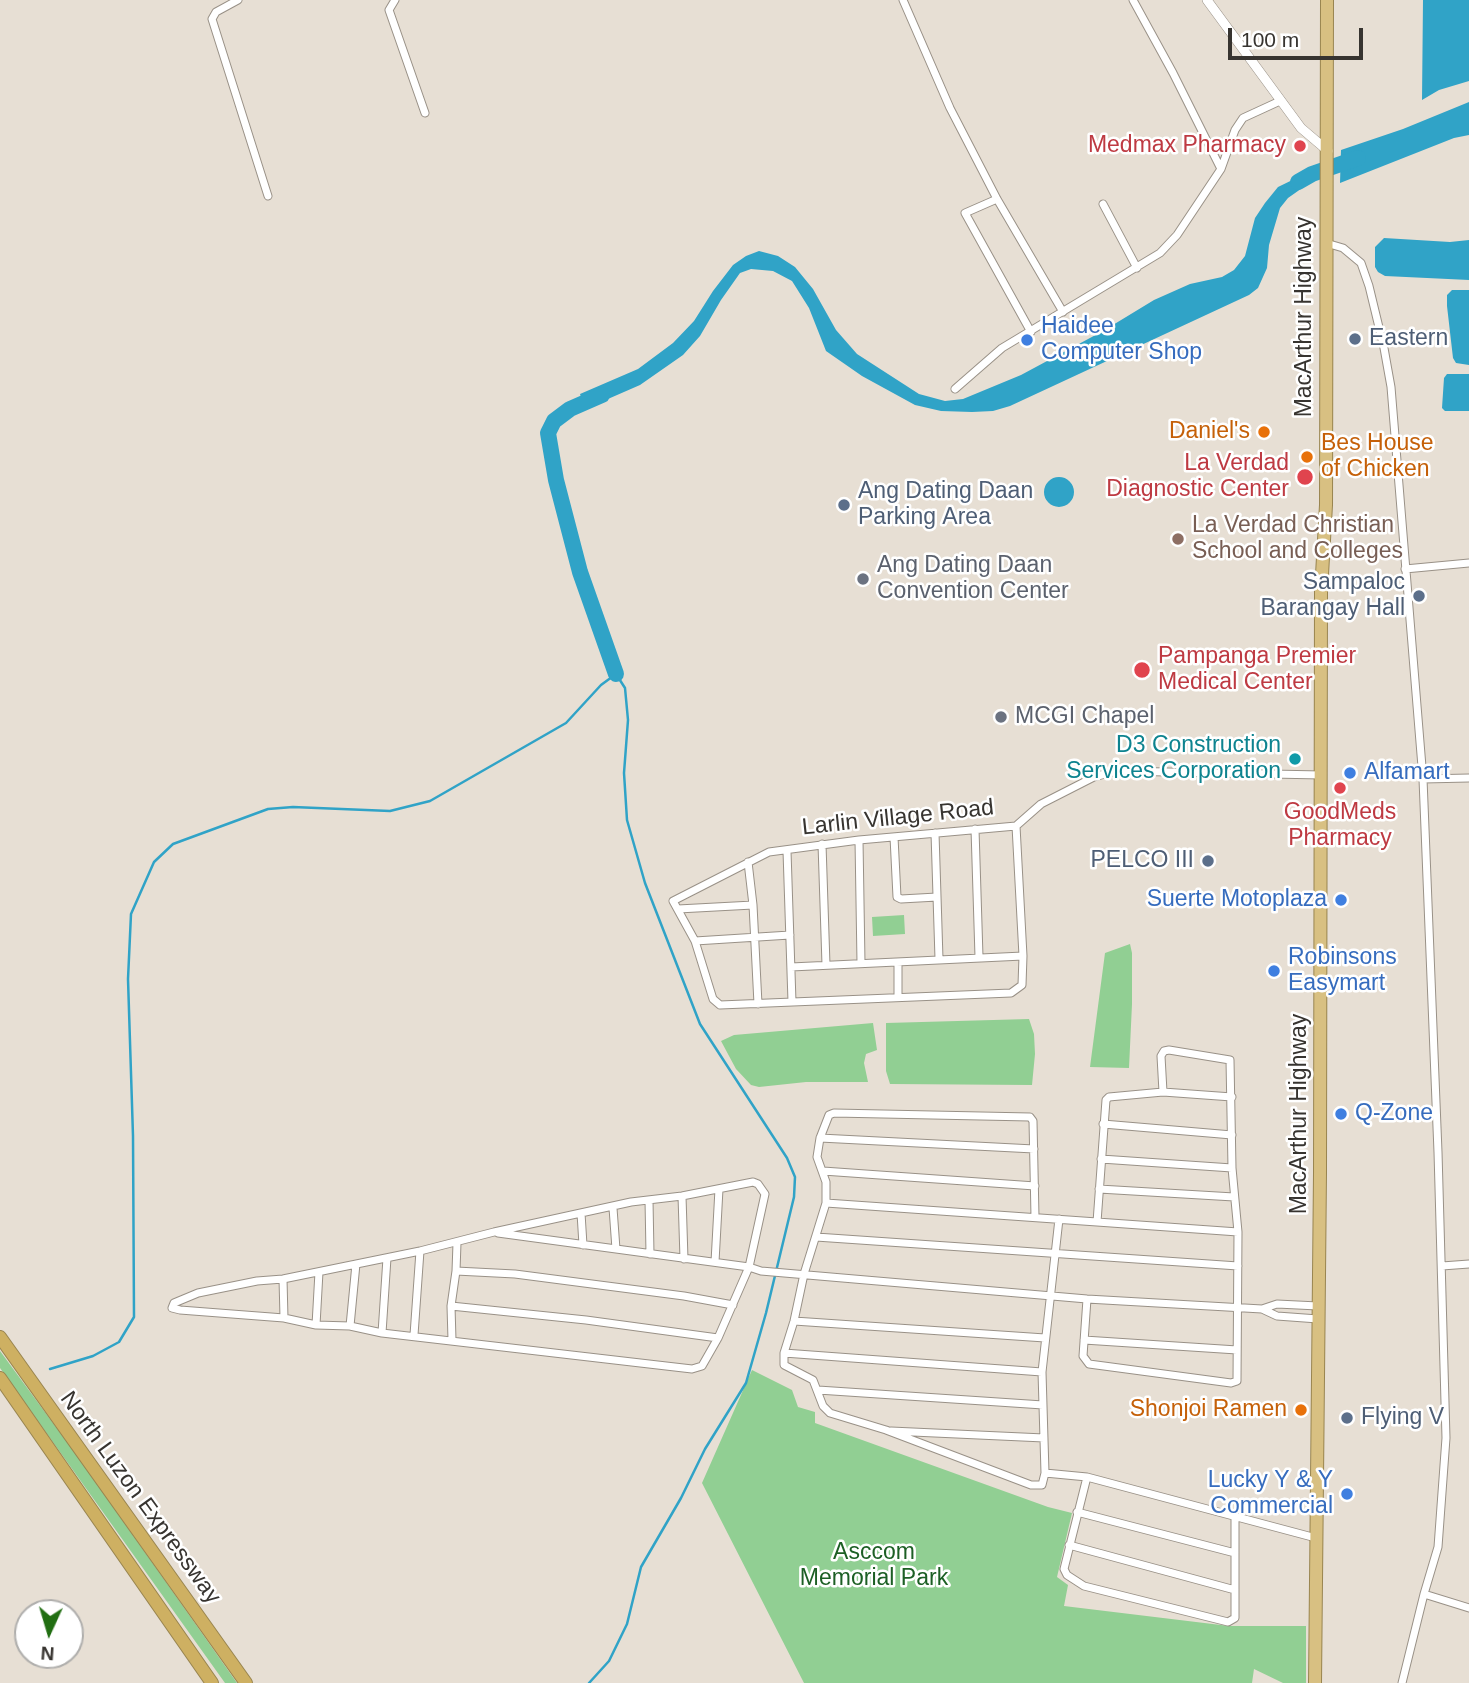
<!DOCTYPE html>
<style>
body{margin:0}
#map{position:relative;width:1469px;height:1683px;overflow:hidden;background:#e7dfd4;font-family:Helvetica,sans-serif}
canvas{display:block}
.north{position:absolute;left:14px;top:1599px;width:70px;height:70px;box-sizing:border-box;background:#fff;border:2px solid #afaeac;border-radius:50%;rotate:184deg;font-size:19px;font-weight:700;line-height:28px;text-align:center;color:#373430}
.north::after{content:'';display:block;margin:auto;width:24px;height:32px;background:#216e12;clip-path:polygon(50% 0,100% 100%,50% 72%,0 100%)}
.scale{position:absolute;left:1228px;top:28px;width:135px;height:32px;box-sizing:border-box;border:4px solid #373430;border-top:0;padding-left:9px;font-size:21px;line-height:24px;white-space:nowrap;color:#373430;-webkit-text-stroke:5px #fff;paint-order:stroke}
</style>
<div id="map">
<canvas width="1469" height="1683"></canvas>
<div class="north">N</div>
<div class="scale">100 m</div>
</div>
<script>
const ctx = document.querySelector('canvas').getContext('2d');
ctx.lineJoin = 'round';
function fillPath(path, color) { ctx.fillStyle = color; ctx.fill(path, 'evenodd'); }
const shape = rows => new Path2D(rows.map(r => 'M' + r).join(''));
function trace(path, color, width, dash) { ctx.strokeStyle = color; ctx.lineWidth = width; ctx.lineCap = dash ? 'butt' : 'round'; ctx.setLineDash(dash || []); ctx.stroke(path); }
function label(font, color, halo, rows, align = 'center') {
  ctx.font = font + ' Helvetica,sans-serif'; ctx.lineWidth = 5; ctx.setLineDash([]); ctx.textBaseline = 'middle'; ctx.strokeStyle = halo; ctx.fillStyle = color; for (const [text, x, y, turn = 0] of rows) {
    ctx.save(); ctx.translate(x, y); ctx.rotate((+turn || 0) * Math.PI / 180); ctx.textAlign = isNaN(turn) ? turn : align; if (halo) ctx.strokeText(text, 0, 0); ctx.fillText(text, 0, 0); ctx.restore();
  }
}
fillPath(shape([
 [904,915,905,934,873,936,872,917],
 [1130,944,1132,953,1132,1004,1129,1068,1090,1067,1105,953],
 [1029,1019,1034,1034,1035,1054,1032,1085,890,1084,886,1071,886,1023],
 [873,1023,877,1050,866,1054,864,1063,868,1082,806,1082,759,1087,751,1085,736,1069,721,1041,734,1035],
 [0,1351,75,1453,237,1683,225,1683,0,1368],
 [752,1370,792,1390,798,1407,815,1412,815,1423,1048,1507,1072,1513,1057,1577,1068,1585,1064,1606,1229,1626,1306,1626,1306,1683,1283,1683,1254,1669,1252,1683,804,1683,702,1483]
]), '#91cf93');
fillPath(shape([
 [1423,0,1469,0,1469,81,1439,90,1422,100],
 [1469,102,1469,135,1454,138,1340,183,1341,150,1403,129],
 [1315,169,1315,179,1288,198,1280,208,1269,245,1267,268,1258,288,1249,295,1010,406,993,411,972,412,941,411,915,405,862,376,826,351,809,308,792,281,773,271,751,269,740,273,721,300,700,336,683,355,640,385,585,409,580,394,638,369,673,343,694,321,713,291,733,265,746,256,759,251,778,256,795,267,813,289,836,330,857,354,919,394,945,401,963,399,1021,375,1103,331,1154,300,1190,284,1222,277,1234,270,1245,256,1255,218,1265,203,1278,187],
 [1384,238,1450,242,1469,240,1469,280,1385,276,1378,272,1375,267,1375,247],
 [1452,290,1469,290,1469,365,1456,363,1453,358,1447,306,1447,295],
 [1447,374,1469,374,1469,411,1445,411,1442,408,1444,378],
 '1044 492a15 15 0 1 1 30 0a15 15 0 1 1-30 0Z'
]), '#30a3c7');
trace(shape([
 [50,1369,93,1356,119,1342,134,1317,133,1136,128,979,131,914,154,862,173,844,268,809,293,807,390,811,430,801,566,723,601,685,616,674,625,688,628,720,624,773,627,820,645,883,700,1024,787,1158,795,1177,794,1197,766,1313,746,1383,705,1449,681,1498,641,1567,627,1624,609,1661,589,1683]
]), '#30a3c7', 2.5);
trace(shape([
 [1298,182,1312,174,1358,158],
 [602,395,570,409,554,421,548,433,556,480,580,572,616,674]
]), '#30a3c7', 16);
const minor = shape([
 [238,0,216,12,212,19,268,196],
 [395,0,389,10,425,113],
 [903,0,950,108,997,199,1063,312],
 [1133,0,1173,73,1221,169],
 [997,199,965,213,1031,332],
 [1103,204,1137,268],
 [1326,243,1343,248,1361,263,1369,286,1384,348,1391,387,1423,779,1438,1152,1446,1438,1438,1547,1424,1594,1402,1683],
 [955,389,1002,348,1160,253,1177,235,1221,169,1235,130,1243,118,1280,101],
 [1405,569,1469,563],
 [1423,779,1469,778],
 [1016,826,1023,956,1022,985,1011,993,720,1005,713,999,695,941,673,901,769,852,859,840,1016,826,1041,804,1094,777,1116,771,1322,775],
 [975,829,979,957],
 [935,833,939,959],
 [894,837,897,897,901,899,937,897],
 [859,840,861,963],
 [822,844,826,965],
 [787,851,792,1002],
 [748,862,753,905,758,1004],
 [678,909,753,905],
 [695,941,790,935],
 [898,962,898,997],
 [791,967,1023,956],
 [1163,1092,1232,1097],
 [1103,1124,1232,1135],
 [820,1138,1034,1149],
 [1101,1159,1232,1168],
 [823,1171,1035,1186],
 [753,1182,758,1184,765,1194,749,1267,718,1338,702,1366,692,1369,382,1333,350,1326,316,1325,284,1318,180,1310,172,1308,174,1303,198,1293,257,1281,283,1279,420,1251,494,1232,631,1202,682,1196,753,1182],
 [1099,1189,1234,1197],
 [682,1196,684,1259],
 [649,1200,650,1254],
 [826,1203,1097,1222,1106,1100,1109,1097,1163,1092,1161,1056,1164,1051,1169,1050,1230,1060,1232,1168,1238,1232,1237,1381,1231,1383,1089,1364,1083,1356,1087,1299],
 [613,1208,616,1249],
 [581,1213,583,1245],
 [1035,1217,1033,1121,1030,1117,834,1113,829,1115,820,1138,817,1157,826,1182,826,1203,804,1274,794,1321,784,1353,784,1365,813,1380,823,1406,830,1413,886,1430,1031,1485,1042,1485,1045,1473,1042,1372,1059,1219],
 [1097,1222,1238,1232],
 [498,1233,749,1267,761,1271,1087,1299,1262,1309,1277,1316,1318,1319],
 [816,1237,1238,1266],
 [715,1262,719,1189],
 [1442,1266,1469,1264],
 [456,1271,515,1274,684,1296,733,1305],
 [283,1279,284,1318],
 [451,1306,586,1320,718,1338],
 [1262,1309,1277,1304,1318,1306],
 [794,1321,1045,1338],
 [316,1325,319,1272],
 [350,1326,356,1264],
 [382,1333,387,1258],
 [414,1335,420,1251],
 [452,1340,451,1306,456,1271,457,1243],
 [1084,1340,1237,1350],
 [784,1353,1042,1372],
 [818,1390,1043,1405],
 [891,1431,1044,1438],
 [1045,1473,1087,1477,1316,1538],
 [1087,1477,1064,1569,1067,1575,1084,1586,1228,1622,1235,1618,1235,1516],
 [1077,1512,1235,1553],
 [1069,1545,1235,1590],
 [1424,1594,1469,1608]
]);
const tertiary = shape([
 [1207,0,1301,128,1328,151]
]);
const trunk = shape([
 [1315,1683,1320,1173,1321,592,1326,505,1327,0]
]);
const motorway = shape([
 [0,1337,246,1683],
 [0,1378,212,1683]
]);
trace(minor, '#999187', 9);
trace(tertiary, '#999187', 10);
trace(trunk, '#998550', 14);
trace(motorway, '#998550', 14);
trace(minor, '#fff', 7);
trace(tertiary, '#fff', 9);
trace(trunk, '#d8c082', 12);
trace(motorway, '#ceb062', 12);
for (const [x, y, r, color] of [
 [1300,146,7,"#e0444e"],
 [1355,339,7,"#5c6f8a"],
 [1027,340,7,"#3f7fe0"],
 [1264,432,7,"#e8710a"],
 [1307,457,7,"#e8710a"],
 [1305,477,9,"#e0444e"],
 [844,505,7,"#5c6f8a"],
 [1178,539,7,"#8d6e63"],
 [863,579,7,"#6b7280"],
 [1419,596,7,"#5c6f8a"],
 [1142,670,9,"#e0444e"],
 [1001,717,7,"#6b7280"],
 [1295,759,7,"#0f9aa8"],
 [1350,773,7,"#3f7fe0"],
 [1340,788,7,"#e0444e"],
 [1208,861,7,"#5c6f8a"],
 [1341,900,7,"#3f7fe0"],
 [1274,971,7,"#3f7fe0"],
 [1341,1114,7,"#3f7fe0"],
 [1301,1410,7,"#e8710a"],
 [1347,1418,7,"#5c6f8a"],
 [1347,1494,7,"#3f7fe0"]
]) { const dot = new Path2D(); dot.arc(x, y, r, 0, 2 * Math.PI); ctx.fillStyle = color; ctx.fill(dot); trace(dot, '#fff', 2.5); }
label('23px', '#be3a42', '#fff', [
 ["Medmax Pharmacy",1286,146],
 ["La Verdad",1289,464],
 ["Diagnostic Center",1289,490],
 ["Pampanga Premier",1158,657,"left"],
 ["Medical Center",1158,683,"left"],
 ["GoodMeds",1340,813,"center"],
 ["Pharmacy",1340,839,"center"]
], 'right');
label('23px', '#373430', '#fff', [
 ["MacArthur Highway",1305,317,-90],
 ["Larlin Village Road",898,818,-6],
 ["MacArthur Highway",1300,1114,-90],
 ["North Luzon Expressway",140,1498,54]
]);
label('23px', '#366cbe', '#fff', [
 ["Haidee",1041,327],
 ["Computer Shop",1041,353],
 ["Alfamart",1364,773],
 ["Suerte Motoplaza",1327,900,"right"],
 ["Robinsons",1288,958],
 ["Easymart",1288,984],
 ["Q-Zone",1355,1114],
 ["Lucky Y & Y",1333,1481,"right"],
 ["Commercial",1333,1507,"right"]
], 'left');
label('23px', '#4e5e75', '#fff', [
 ["Eastern",1369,339],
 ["Ang Dating Daan",858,492],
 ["Parking Area",858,518],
 ["Sampaloc",1405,583,"right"],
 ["Barangay Hall",1405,609,"right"],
 ["PELCO III",1194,861,"right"],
 ["Flying V",1361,1418]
], 'left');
label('23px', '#c56008', '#fff', [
 ["Daniel's",1250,432],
 ["Bes House",1321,444,"left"],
 ["of Chicken",1321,470,"left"],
 ["Shonjoi Ramen",1287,1410]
], 'right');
label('23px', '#785e54', '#fff', [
 ["La Verdad Christian",1192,526],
 ["School and Colleges",1192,552]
], 'left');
label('23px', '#5b616d', '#fff', [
 ["Ang Dating Daan",877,566],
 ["Convention Center",877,592],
 ["MCGI Chapel",1015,717]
], 'left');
label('23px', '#0d838f', '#fff', [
 ["D3 Construction",1281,746],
 ["Services Corporation",1281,772]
], 'right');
label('23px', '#1c5f24', '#fff', [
 ["Asccom",874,1553],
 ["Memorial Park",874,1579]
]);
</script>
